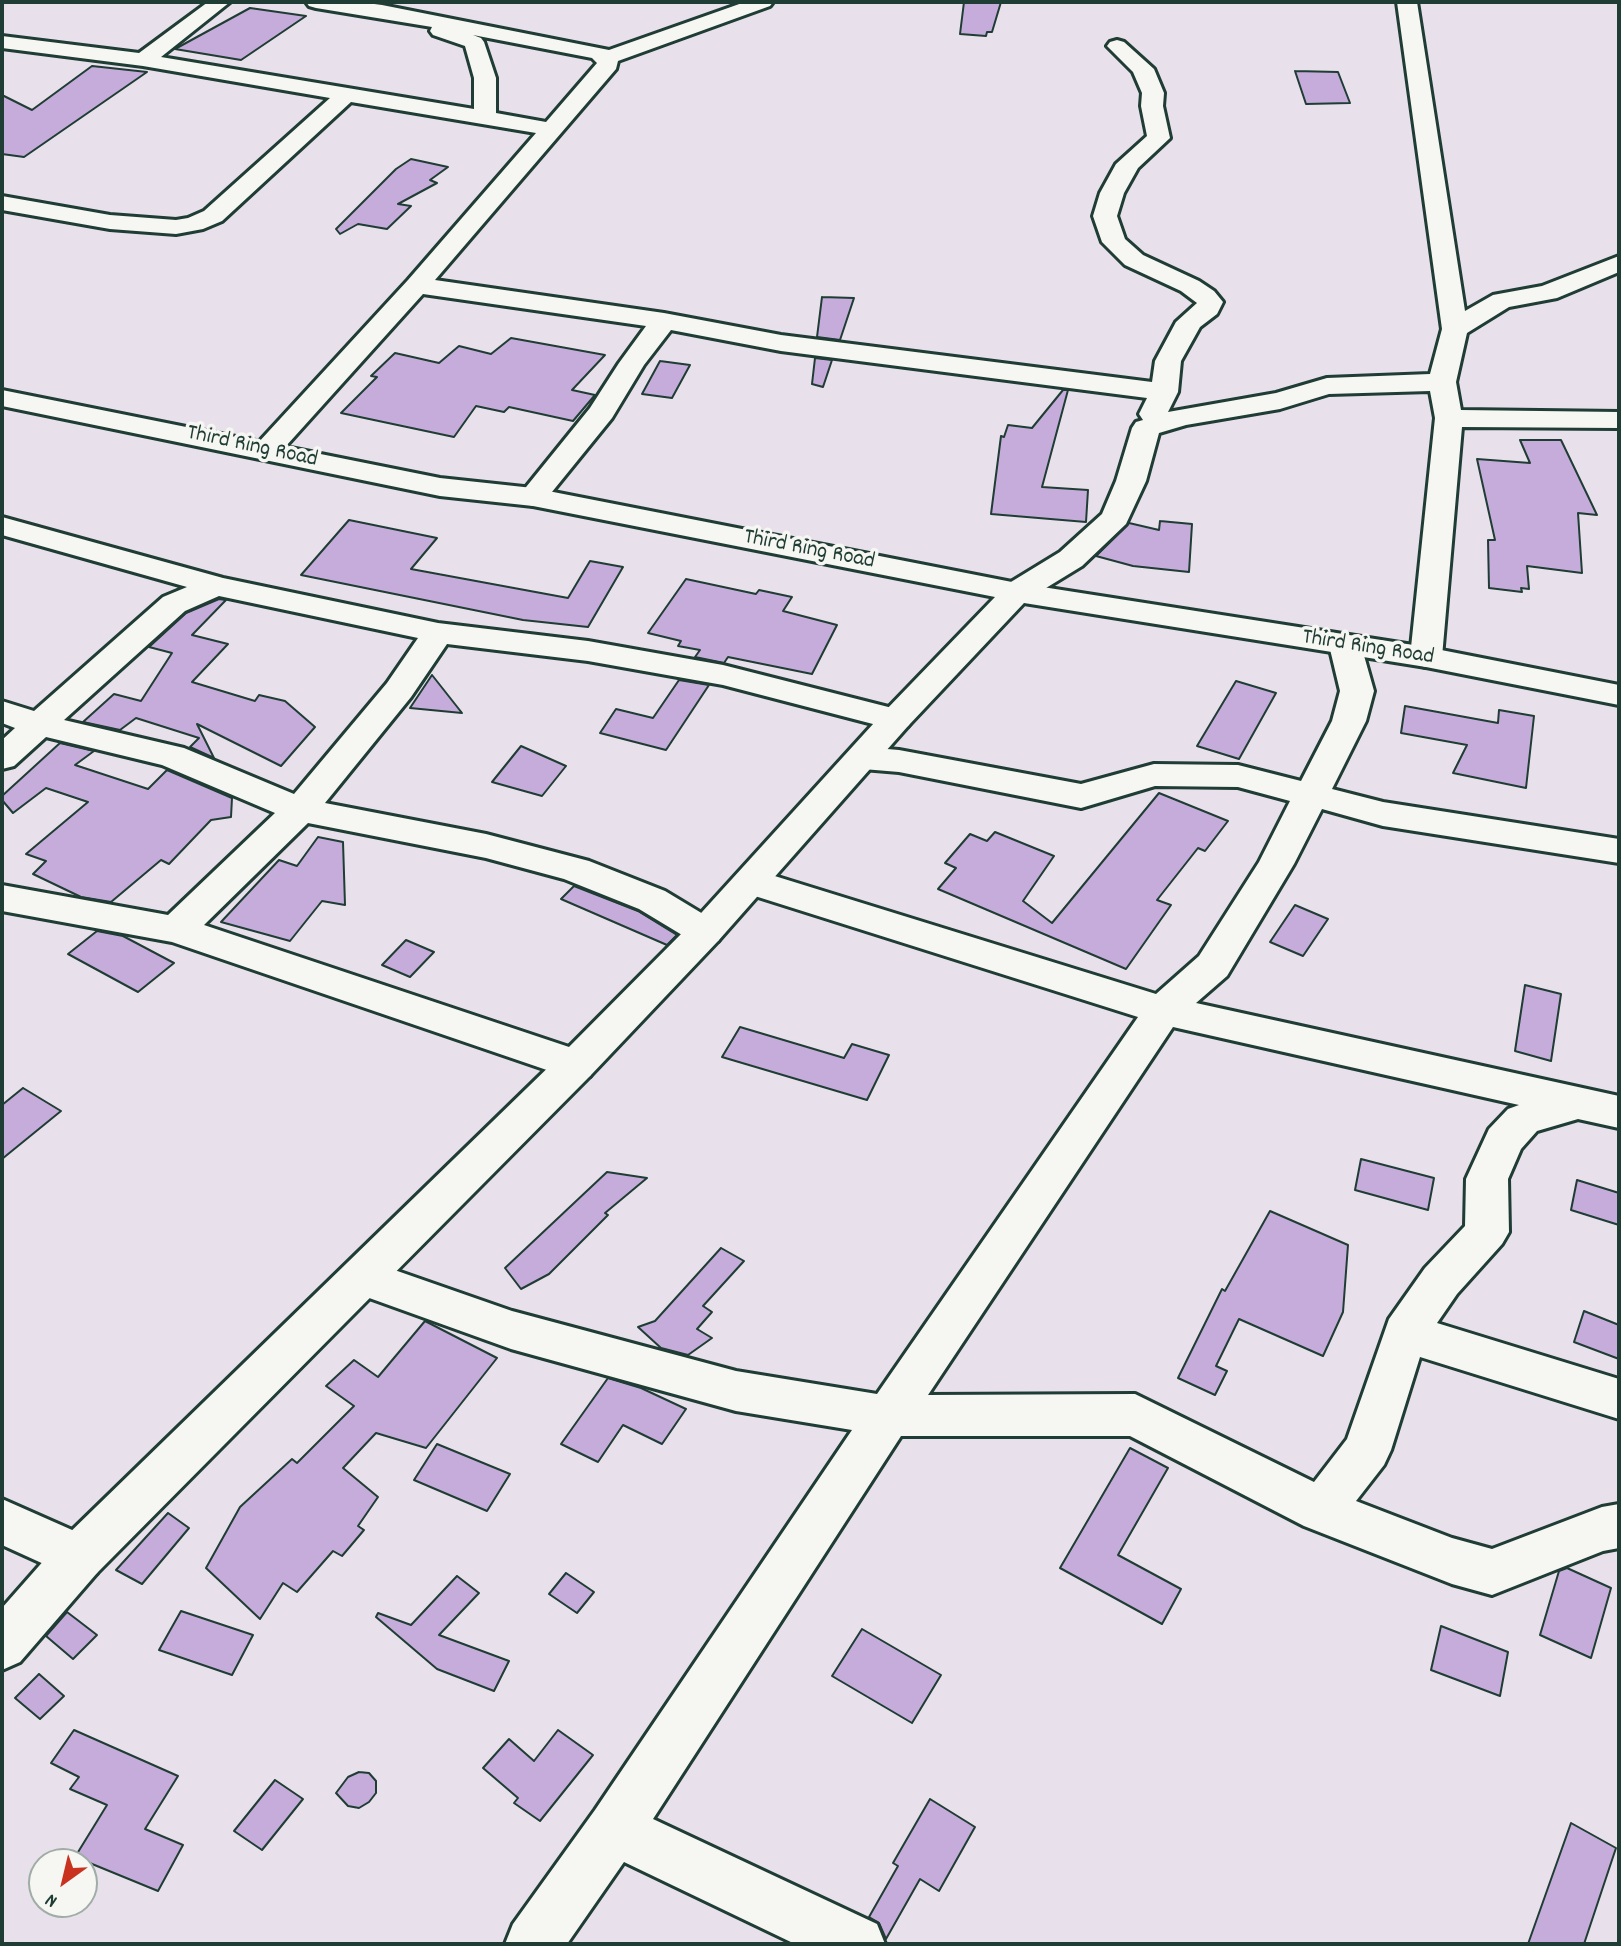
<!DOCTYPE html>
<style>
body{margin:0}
#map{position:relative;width:1621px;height:1946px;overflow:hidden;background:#e8e0eb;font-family:Dekko,sans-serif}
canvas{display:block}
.frame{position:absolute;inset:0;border:4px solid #1f3d34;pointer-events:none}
.north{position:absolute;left:28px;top:1848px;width:70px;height:70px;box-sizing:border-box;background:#f6f6f2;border:2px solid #a0aca6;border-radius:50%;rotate:214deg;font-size:19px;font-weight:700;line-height:28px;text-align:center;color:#1f3d34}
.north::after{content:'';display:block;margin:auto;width:24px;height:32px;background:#c8321e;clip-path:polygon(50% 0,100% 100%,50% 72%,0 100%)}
</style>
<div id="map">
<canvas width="1621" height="1946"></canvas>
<div class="frame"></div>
<div class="north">N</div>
</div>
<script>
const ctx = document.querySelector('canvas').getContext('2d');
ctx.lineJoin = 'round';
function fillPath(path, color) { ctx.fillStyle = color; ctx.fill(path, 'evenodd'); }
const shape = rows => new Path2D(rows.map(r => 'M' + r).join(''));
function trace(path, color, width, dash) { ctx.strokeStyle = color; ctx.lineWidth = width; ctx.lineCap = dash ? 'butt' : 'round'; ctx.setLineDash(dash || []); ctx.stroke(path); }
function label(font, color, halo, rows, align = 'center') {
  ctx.font = font + ' Dekko,sans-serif'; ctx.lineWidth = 7; ctx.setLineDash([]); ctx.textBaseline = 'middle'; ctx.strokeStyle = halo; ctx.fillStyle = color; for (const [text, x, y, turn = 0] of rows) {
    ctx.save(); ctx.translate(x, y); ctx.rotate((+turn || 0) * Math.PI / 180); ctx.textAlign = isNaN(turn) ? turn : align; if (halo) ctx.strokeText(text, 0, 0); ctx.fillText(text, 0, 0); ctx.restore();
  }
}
const building = shape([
 [964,2,1001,2,992,32,987,32,986,36,960,34,964,2],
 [250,8,306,16,241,60,175,49,250,8],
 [92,66,147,72,24,157,2,154,2,95,32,110,92,66],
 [1295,71,1338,72,1350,103,1306,104,1295,71],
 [411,159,448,167,430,180,437,183,398,204,411,206,387,229,358,224,340,234,336,229,396,169,411,159],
 [822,297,854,298,840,340,817,337,822,297],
 [511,338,605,355,572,390,595,395,573,421,509,407,504,412,476,406,454,437,341,413,377,377,371,376,395,353,439,363,459,346,491,354,511,338],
 [815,358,832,360,823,387,812,384,815,358],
 [660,361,690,365,672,398,642,394,660,361],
 [1063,390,1068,390,1042,487,1088,490,1086,522,991,514,1001,436,1004,437,1008,425,1032,428,1063,390],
 [1520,440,1561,440,1597,515,1578,513,1582,573,1527,566,1529,589,1521,588,1522,592,1489,588,1488,540,1495,540,1477,459,1530,463,1520,440],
 [349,520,437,538,411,569,568,598,590,561,623,567,588,627,523,620,301,575,349,520],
 [1160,521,1192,524,1189,572,1133,566,1096,556,1129,523,1159,530,1160,521],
 [686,579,756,594,759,590,792,597,783,611,837,625,812,674,728,657,724,663,695,657,700,650,678,646,681,641,648,633,686,579],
 [219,599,226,600,192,635,228,644,192,682,255,701,259,695,285,701,315,727,281,766,197,724,214,758,190,747,199,738,136,718,120,730,83,722,114,694,141,701,172,653,149,647,186,613,219,599],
 [432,675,462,713,410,708,432,675],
 [679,680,709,685,666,750,600,733,616,709,653,718,679,680],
 [1236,681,1276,693,1239,759,1197,746,1236,681],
 [1405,706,1498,723,1499,710,1534,716,1526,788,1453,773,1467,745,1401,733,1405,706],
 [60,743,94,751,75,765,148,789,167,770,232,798,231,817,211,820,169,864,161,860,111,902,81,897,33,874,46,861,26,854,88,802,46,788,13,813,2,800,2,796,60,743],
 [521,746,566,766,542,796,492,782,521,746],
 [1159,793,1228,821,1205,851,1198,848,1157,900,1171,905,1126,969,938,889,956,868,945,863,970,834,987,841,995,832,1054,856,1023,901,1052,923,1159,793],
 [318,837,343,842,345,905,322,901,290,941,221,922,279,860,297,866,318,837],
 [574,886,638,911,677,935,667,945,561,899,574,886],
 [1295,905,1328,919,1303,956,1270,942,1295,905],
 [97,931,123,936,174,963,138,992,68,954,97,931],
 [406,940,434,952,410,977,382,965,406,940],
 [1525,985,1561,994,1551,1061,1515,1051,1525,985],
 [740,1027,844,1058,852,1044,889,1055,867,1100,722,1057,740,1027],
 [23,1088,61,1111,2,1159,2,1105,23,1088],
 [1361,1159,1434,1178,1428,1210,1355,1190,1361,1159],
 [607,1172,647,1178,605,1213,608,1215,549,1274,521,1289,505,1268,607,1172],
 [1577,1180,1619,1193,1619,1225,1571,1210,1577,1180],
 [1270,1211,1348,1245,1343,1312,1323,1356,1239,1319,1216,1366,1227,1371,1215,1395,1178,1378,1222,1289,1225,1291,1270,1211],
 [721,1248,744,1261,703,1306,712,1312,697,1329,712,1338,688,1355,661,1348,638,1327,655,1321,721,1248],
 [1584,1311,1619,1325,1619,1359,1574,1342,1584,1311],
 [425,1321,497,1358,426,1448,376,1433,343,1468,378,1497,358,1526,364,1530,342,1556,333,1551,297,1592,283,1583,260,1619,206,1568,240,1507,292,1459,297,1463,354,1406,326,1386,354,1360,378,1377,425,1321],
 [608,1378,641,1388,686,1409,662,1444,623,1425,598,1462,561,1444,608,1378],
 [437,1444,510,1474,487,1511,414,1480,437,1444],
 [1130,1448,1168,1468,1118,1555,1181,1589,1162,1624,1060,1568,1130,1448],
 [168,1513,189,1528,142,1584,116,1570,168,1513],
 [1567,1568,1611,1588,1591,1658,1540,1635,1559,1571,1567,1568],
 [566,1573,594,1592,577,1613,549,1594,566,1573],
 [457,1576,479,1593,439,1635,509,1661,494,1691,437,1669,376,1617,378,1613,411,1625,457,1576],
 [181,1611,253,1635,232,1675,159,1650,181,1611],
 [67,1612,97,1635,73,1659,46,1636,67,1612],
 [1441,1626,1508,1652,1500,1696,1431,1670,1441,1626],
 [862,1629,941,1675,912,1723,832,1676,862,1629],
 [39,1674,64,1696,40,1719,15,1698,39,1674],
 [74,1730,178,1776,145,1829,183,1845,158,1891,75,1857,107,1805,70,1789,79,1777,51,1763,74,1730],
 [558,1730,593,1755,540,1821,514,1803,518,1798,483,1768,509,1739,534,1761,558,1730],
 [359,1772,369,1773,376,1781,376,1793,369,1802,359,1808,348,1806,336,1793,348,1777,359,1772],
 [275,1780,303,1799,262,1850,234,1831,275,1780],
 [930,1799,975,1827,939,1891,920,1879,886,1939,879,1923,869,1917,898,1866,893,1863,930,1799],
 [1571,1823,1616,1848,1584,1944,1528,1944,1571,1823]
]);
fillPath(building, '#c6acda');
trace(building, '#1f3d34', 2);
const minor = shape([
 [208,2,230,2,161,57,474,109,474,78,465,46,433,35,430,31,432,27,316,8,309,6,306,2,359,2,382,5,609,50,745,2,773,2,770,6,618,61,616,69,435,280,664,313,781,335,1152,382,1155,361,1176,322,1197,303,1181,291,1125,265,1102,242,1093,216,1100,193,1116,164,1147,136,1141,106,1142,93,1133,72,1107,46,1110,42,1117,40,1124,42,1154,69,1164,93,1163,106,1170,138,1138,168,1124,193,1117,216,1125,239,1143,255,1199,281,1214,291,1223,302,1217,314,1200,327,1181,361,1178,392,1168,412,1276,393,1327,378,1430,374,1442,329,1397,2,1417,2,1465,311,1493,295,1542,286,1619,256,1619,272,1557,298,1509,307,1467,333,1456,382,1461,410,1619,412,1619,428,1462,427,1442,657,1437,664,1426,667,1415,664,1410,657,1435,418,1430,391,1329,394,1280,409,1186,425,1159,433,1146,481,1126,524,1082,566,1028,599,1017,601,1006,599,1001,592,1006,585,1060,552,1102,514,1116,481,1132,428,1136,422,1143,420,1139,414,1147,398,781,351,671,330,644,365,612,418,543,503,533,506,523,503,518,497,590,408,619,363,646,326,423,294,277,456,267,459,257,456,253,450,257,444,408,280,536,133,351,102,222,221,203,229,176,234,110,229,2,210,2,196,110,215,176,220,188,218,204,211,330,98,143,66,2,48,2,36,139,53,208,2],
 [473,35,592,58,597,63,546,122,496,113,496,78,484,42,481,38,473,35],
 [2,517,223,578,438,623,588,641,723,665,908,712,913,719,908,726,896,730,723,685,588,661,447,644,411,697,325,803,486,834,589,861,665,891,718,923,724,932,718,941,705,945,692,941,639,909,564,879,486,858,308,823,204,925,590,1054,596,1065,590,1076,576,1080,172,942,2,911,2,885,168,915,275,813,162,765,46,737,14,766,2,769,2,740,15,728,2,723,2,701,34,711,163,597,187,587,2,535,2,517],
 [219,596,418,638,387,683,294,794,184,748,64,720,185,611,219,596],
 [1345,635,1356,638,1361,645,1374,691,1366,721,1332,789,1383,802,1619,839,1619,863,1383,826,1322,809,1294,864,1227,976,1196,1003,1619,1096,1619,1128,1578,1119,1537,1131,1521,1149,1508,1179,1509,1232,1502,1244,1457,1294,1437,1323,1619,1379,1619,1419,1420,1357,1391,1450,1384,1465,1356,1501,1452,1538,1492,1549,1602,1507,1619,1504,1619,1548,1603,1551,1492,1595,1452,1584,1304,1526,1130,1436,901,1436,653,1819,877,1924,885,1944,795,1944,624,1862,567,1944,505,1944,513,1924,595,1810,852,1430,736,1411,511,1349,347,1290,341,1277,347,1264,363,1259,512,1311,736,1371,877,1394,1138,1017,739,891,734,882,739,873,752,869,765,873,1156,994,1199,956,1259,862,1290,801,1238,787,1155,786,1081,808,899,772,863,769,851,766,846,758,851,750,863,747,899,750,1081,784,1154,764,1238,765,1301,781,1332,721,1340,691,1329,645,1334,638,1345,635],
 [1173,1027,1519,1105,1508,1109,1489,1129,1466,1179,1465,1226,1425,1268,1389,1319,1347,1439,1314,1482,1135,1394,928,1395,1173,1027],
 [2,1499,97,1541,104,1557,97,1573,79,1580,2,1545,2,1499]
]);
const tertiary = shape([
 [2,390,440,478,533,488,1017,583,1426,647,1619,685,1619,705,1426,667,1024,603,908,726,718,941,590,1076,97,1573,20,1662,2,1670,2,1608,61,1541,562,1054,692,923,884,712,995,597,533,506,440,496,2,406,2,390]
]);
trace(minor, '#1f3d34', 6);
trace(tertiary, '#1f3d34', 6);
fillPath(minor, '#f6f6f2');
fillPath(tertiary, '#f6f6f2');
label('23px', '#1f3d34', '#f6f6f2', [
 ["Third Ring Road",252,448,12],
 ["Third Ring Road",809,551,11],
 ["Third Ring Road",1368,649,9]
]);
</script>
